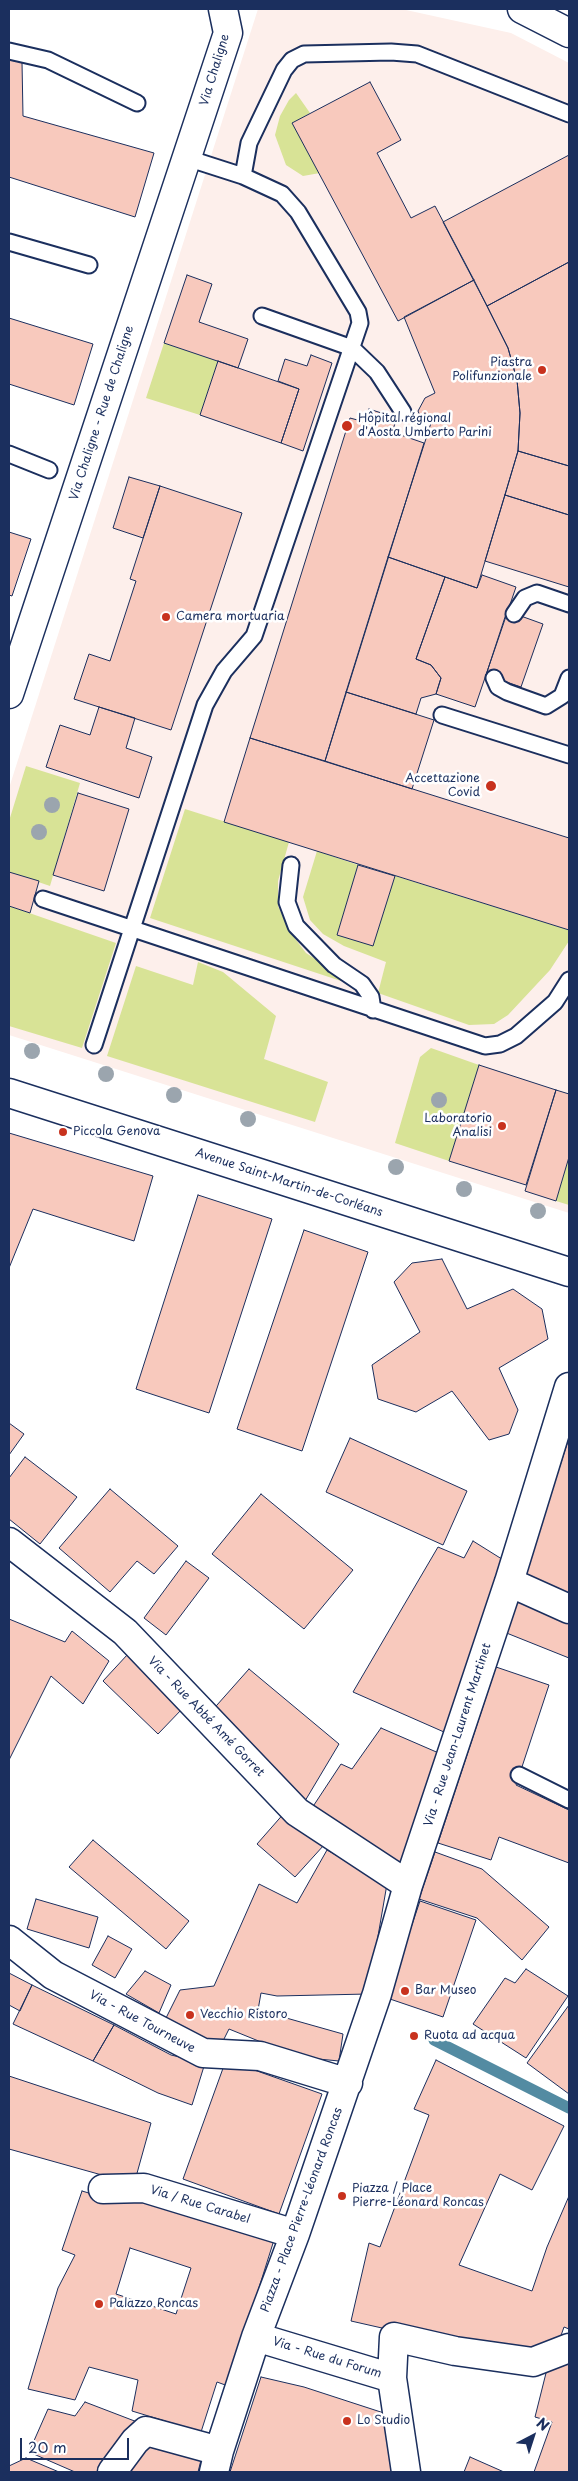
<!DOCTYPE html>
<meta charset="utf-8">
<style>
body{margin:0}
#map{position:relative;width:578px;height:2481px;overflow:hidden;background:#fff;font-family:"Playpen Sans",sans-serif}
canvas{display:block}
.frame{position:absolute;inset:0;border:10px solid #1b2f5e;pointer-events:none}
.north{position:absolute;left:508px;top:2411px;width:50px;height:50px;-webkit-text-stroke:4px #fff;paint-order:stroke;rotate:40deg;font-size:14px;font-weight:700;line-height:20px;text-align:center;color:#1b2f5e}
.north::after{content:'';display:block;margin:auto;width:18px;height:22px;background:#1b2f5e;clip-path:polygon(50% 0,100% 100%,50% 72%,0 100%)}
.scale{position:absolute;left:20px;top:2438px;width:109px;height:22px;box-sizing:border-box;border:2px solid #1b2f5e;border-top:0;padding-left:6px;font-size:15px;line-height:18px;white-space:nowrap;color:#1b2f5e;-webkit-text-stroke:4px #fff;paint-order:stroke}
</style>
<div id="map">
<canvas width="578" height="2481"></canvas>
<div class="frame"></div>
<div class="north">N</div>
<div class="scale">20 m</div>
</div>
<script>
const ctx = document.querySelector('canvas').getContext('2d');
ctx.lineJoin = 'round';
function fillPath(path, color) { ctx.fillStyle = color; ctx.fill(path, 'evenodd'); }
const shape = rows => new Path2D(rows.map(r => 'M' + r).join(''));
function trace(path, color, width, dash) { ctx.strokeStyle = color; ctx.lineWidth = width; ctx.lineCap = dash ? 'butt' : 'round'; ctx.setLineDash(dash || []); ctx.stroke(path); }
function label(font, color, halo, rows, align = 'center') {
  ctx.font = font + ' "Playpen Sans",sans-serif'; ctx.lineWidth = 5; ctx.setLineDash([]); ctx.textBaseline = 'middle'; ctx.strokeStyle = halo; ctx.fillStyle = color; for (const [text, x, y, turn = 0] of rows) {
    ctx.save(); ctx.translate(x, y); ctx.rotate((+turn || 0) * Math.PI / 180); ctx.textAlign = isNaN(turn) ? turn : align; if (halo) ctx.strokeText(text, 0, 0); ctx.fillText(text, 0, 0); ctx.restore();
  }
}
fillPath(shape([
 [258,9,406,10,511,33,569,63,569,1213,9,1035,9,788]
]), '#fdefeb');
fillPath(shape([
 [296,93,310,113,293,123,320,173,303,176,286,165,275,135,280,116,289,100],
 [164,343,218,361,200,415,146,398],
 [26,766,80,783,50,886,9,872,9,821],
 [185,809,289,842,278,881,278,906,290,932,306,953,342,976,341,981,150,918],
 [317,851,358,865,337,935,373,945,395,876,569,930,569,941,550,970,508,1015,494,1024,469,1025,378,993,386,962,344,946,323,934,310,920,303,897],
 [9,906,116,943,82,1048,9,1026],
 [198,962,223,972,276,1016,264,1059,328,1082,315,1122,107,1056,136,966,193,985],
 [431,1048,479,1065,449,1161,395,1143,420,1057],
 [569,1157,569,1205,556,1201]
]), '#d8e396');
trace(shape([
 [434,2040,569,2108]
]), '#538ba2', 11);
const building = shape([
 [9,60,22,62,23,116,154,153,135,217,9,177,9,60],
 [370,82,401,140,377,153,411,218,435,206,474,280,398,321,292,123,370,82],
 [569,155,569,262,487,306,443,222,569,155],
 [569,262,569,466,518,451,520,413,517,380,508,348,487,306,569,262],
 [187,275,212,284,199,322,248,339,238,368,164,343,187,275],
 [474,280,508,348,517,380,520,413,518,451,477,588,388,557,431,423,422,421,418,411,425,398,435,393,404,317,474,280],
 [9,318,93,344,74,405,9,384,9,318],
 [311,355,332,363,303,451,281,443,299,389,278,381,285,359,307,366,311,355],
 [218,361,299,389,281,443,200,415,218,361],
 [369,409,397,418,392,432,424,443,325,761,250,738,350,418,365,422,369,409],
 [518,451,569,466,569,515,505,495,518,451],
 [129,477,160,486,143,538,113,528,129,477],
 [160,486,242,513,171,730,74,699,89,654,110,661,136,581,130,579,160,486],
 [505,495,569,515,569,587,485,561,505,495],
 [9,532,31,539,12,596,9,595,9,532],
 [388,557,445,577,416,659,431,665,441,678,436,694,421,698,416,714,346,692,388,557],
 [482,575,516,587,475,707,436,694,441,678,431,665,416,659,445,577,477,588,482,575],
 [507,611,543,624,521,687,486,675,507,611],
 [346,692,434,720,412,789,325,761,346,692],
 [99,707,135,718,126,748,152,757,139,798,46,767,60,725,90,735,99,707],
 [250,738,569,838,569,930,224,822,250,738],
 [78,793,129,809,104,891,53,875,78,793],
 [358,865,395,876,373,946,337,935,358,865],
 [9,872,39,881,30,913,9,906,9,872],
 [479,1065,556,1090,526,1185,449,1161,479,1065],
 [556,1090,569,1094,569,1157,556,1201,525,1191,556,1090],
 [9,1133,153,1176,134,1241,33,1209,9,1268,9,1133],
 [198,1195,272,1219,209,1413,136,1389,198,1195],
 [304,1230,368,1252,302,1451,237,1429,304,1230],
 [442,1259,467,1309,513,1289,542,1309,548,1339,499,1368,518,1410,509,1434,489,1440,452,1391,416,1412,378,1399,372,1365,420,1332,394,1282,412,1263,442,1259],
 [9,1423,24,1434,9,1455,9,1423],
 [350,1438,467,1491,443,1545,326,1492,350,1438],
 [569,1438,569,1600,523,1579,569,1438],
 [25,1457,77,1497,40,1544,9,1519,9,1478,25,1457],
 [110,1489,178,1546,154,1574,137,1561,110,1592,59,1548,110,1489],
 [261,1494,353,1570,304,1629,212,1554,261,1494],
 [473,1541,505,1561,444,1732,353,1692,438,1547,464,1558,473,1541],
 [186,1561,209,1578,166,1635,144,1618,186,1561],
 [518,1596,569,1617,569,1658,504,1632,518,1596],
 [9,1619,65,1642,72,1631,109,1661,83,1704,51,1676,9,1760,9,1619],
 [128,1654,183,1708,158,1734,103,1681,128,1654],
 [496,1667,549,1685,516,1785,569,1810,569,1863,499,1837,491,1860,438,1843,496,1667],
 [249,1669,339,1744,302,1806,209,1714,249,1669],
 [381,1728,441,1754,403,1870,310,1811,341,1764,352,1769,381,1728],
 [286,1811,324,1845,295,1877,257,1844,286,1811],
 [93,1840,189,1921,166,1949,69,1867,93,1840],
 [327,1850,387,1884,368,1994,277,1996,261,1993,258,2010,343,2034,339,2061,298,2057,229,2029,221,2045,165,2020,180,1990,214,1986,259,1884,297,1903,327,1850],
 [435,1852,482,1869,549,1927,522,1960,477,1918,419,1899,435,1852],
 [36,1899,98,1917,89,1948,27,1929,36,1899],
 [420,1901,476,1920,443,2017,387,1998,420,1901],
 [108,1936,132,1949,115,1978,92,1965,108,1936],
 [526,1969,568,1996,526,2058,473,2024,505,1978,515,1983,526,1969],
 [145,1971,171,1985,159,2013,126,1994,145,1971],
 [9,1973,32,1985,20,2011,9,2005,9,1973],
 [32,1985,114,2025,93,2061,13,2024,32,1985],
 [569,2005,569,2094,527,2063,569,2005],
 [114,2025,171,2055,205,2063,192,2105,158,2093,93,2061,114,2025],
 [226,2060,322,2094,279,2214,183,2179,226,2060],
 [436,2060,564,2126,532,2190,500,2174,459,2265,532,2291,547,2247,569,2196,569,2329,564,2327,558,2344,533,2358,457,2345,351,2321,369,2243,380,2247,429,2115,414,2109,436,2060],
 [9,2076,151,2123,134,2184,9,2149,9,2076],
 [82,2191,119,2202,136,2193,274,2240,228,2386,217,2382,201,2432,132,2411,138,2380,89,2367,75,2400,28,2389,58,2288,75,2255,62,2250,82,2191],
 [130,2248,191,2268,176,2314,116,2294,130,2248],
 [569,2351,569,2472,534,2472,552,2422,535,2417,550,2357,569,2351],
 [261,2377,304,2387,390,2415,393,2472,230,2472,261,2377],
 [85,2402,145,2425,99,2472,75,2472,29,2452,48,2409,75,2416,85,2402],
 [141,2438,201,2460,198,2472,128,2472,141,2438],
 [470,2457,504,2472,464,2472,470,2457],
 [26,2458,59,2472,9,2472,9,2466,26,2458]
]);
fillPath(building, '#f8c9bd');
trace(building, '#1b2f5e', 1);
const lane = shape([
 [9,51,48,60,137,103],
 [243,176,249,143,284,70,292,60,304,54,391,52,417,54,569,114],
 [9,242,89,265],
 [262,316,352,348,377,372,403,412],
 [9,454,49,470],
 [514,614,525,598,537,593,569,604],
 [494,678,498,687,507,692,546,706,562,696,569,678],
 [442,715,569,755],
 [291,865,287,902,296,926,334,965,362,984,371,997,373,1010],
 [43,899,485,1046,500,1044,516,1036,555,1002,569,980],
 [94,1045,205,705,224,671,254,636,360,323,358,312,298,212,282,194,243,176,187,158],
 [519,1775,569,1800]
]);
const street = shape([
 [9,694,228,33,223,9],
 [9,1542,125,1632,297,1812,408,1885],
 [509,1582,569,1609],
 [9,1940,53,1975,203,2053,260,2056,348,2083],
 [103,2189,144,2188,295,2234],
 [256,2337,392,2378,406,2472],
 [392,2378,394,2337,455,2351,533,2362,569,2348],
 [112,2472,135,2441,146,2431,219,2451],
 [214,2472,219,2451,256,2337,295,2234,377,1994,408,1885,509,1582,569,1387]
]);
const secondary = shape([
 [9,1093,569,1272]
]);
const primary = shape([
 [522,9,569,33]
]);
trace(lane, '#1b2f5e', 19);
trace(street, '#1b2f5e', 31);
trace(secondary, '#1b2f5e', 31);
trace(primary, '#1b2f5e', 31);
trace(lane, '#fff', 15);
trace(street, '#fff', 28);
trace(secondary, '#fff', 28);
trace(primary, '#fff', 28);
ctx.fillStyle = '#9ba5ae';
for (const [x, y] of [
 [52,805],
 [39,832],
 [32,1051],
 [106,1074],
 [174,1095],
 [439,1100],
 [248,1119],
 [396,1167],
 [464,1189],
 [538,1211]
]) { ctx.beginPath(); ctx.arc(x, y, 8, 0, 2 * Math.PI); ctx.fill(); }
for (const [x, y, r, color] of [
 [542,370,5,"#c8321e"],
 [347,426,6,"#c8321e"],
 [166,617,5,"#c8321e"],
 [491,786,6,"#c8321e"],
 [502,1126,5,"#c8321e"],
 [63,1132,5,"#c8321e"],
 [405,1991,5,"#c8321e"],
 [190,2015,5,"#c8321e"],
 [414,2036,5,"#c8321e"],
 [342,2196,5,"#c8321e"],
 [99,2304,5,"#c8321e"],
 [347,2421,5,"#c8321e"]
]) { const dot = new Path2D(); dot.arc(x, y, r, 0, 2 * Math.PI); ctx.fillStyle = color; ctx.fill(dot); trace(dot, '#fff', 2); }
label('12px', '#1b2f5e', '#fff', [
 ["Via Chaligne",215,70,-73],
 ["Via Chaligne - Rue de Chaligne",102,413,-72],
 ["Avenue Saint-Martin-de-Corléans",289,1183,18],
 ["Via - Rue Abbé Amé Gorret",206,1717,46],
 ["Via - Rue Jean-Laurent Martinet",458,1735,-72],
 ["Via - Rue Tourneuve",142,2022,28],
 ["Via / Rue Carabel",200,2205,17],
 ["Piazza - Place Pierre-Léonard Roncas",302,2210,-70],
 ["Via - Rue du Forum",327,2358,17]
]);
label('12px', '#1b2f5e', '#fff', [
 ["Piastra",532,363,"right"],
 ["Polifunzionale",532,377,"right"],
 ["Hôpital régional",358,419],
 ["d'Aosta Umberto Parini",358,433],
 ["Camera mortuaria",176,617],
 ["Accettazione",480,779,"right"],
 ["Covid",480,793,"right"],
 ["Laboratorio",492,1119,"right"],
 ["Analisi",492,1133,"right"],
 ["Piccola Genova",73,1132],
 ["Bar Museo",415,1991],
 ["Vecchio Ristoro",200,2015],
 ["Ruota ad acqua",424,2036],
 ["Piazza / Place",352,2189],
 ["Pierre-Léonard Roncas",352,2203],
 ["Palazzo Roncas",109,2304],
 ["Lo Studio",357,2421]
], 'left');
</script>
